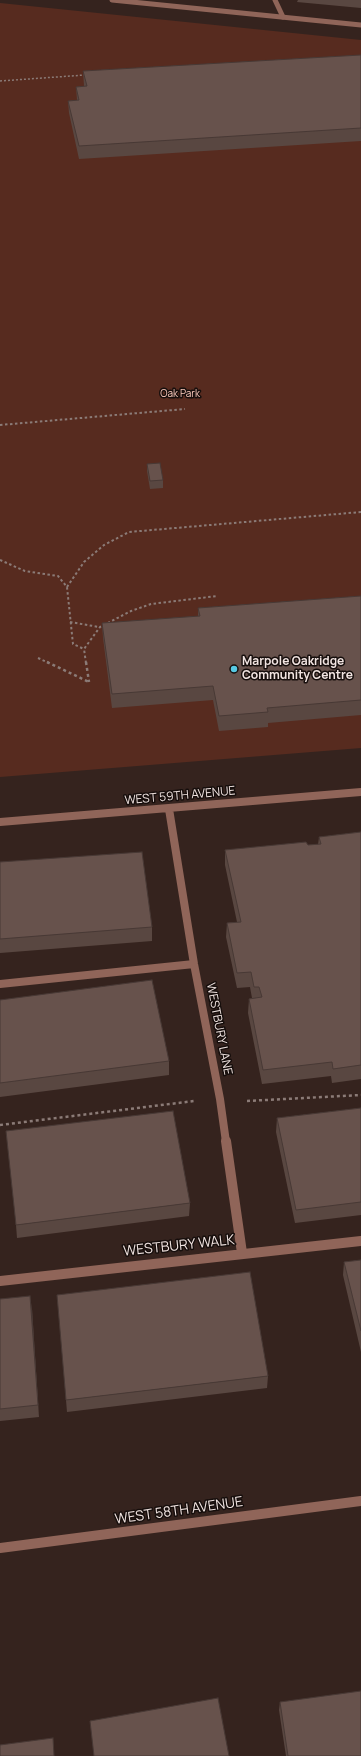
<!DOCTYPE html>
<style>
body{margin:0}
canvas{display:block;background:#35231e}
</style>
<canvas width="361" height="1756"></canvas>
<script>
const ctx = document.querySelector('canvas').getContext('2d');
ctx.lineJoin = 'round';
function fillPath(path, color) { ctx.fillStyle = color; ctx.fill(path, 'evenodd'); }
const shape = rows => new Path2D(rows.map(r => 'M' + r).join(''));
function trace(path, color, width, dash) { ctx.strokeStyle = color; ctx.lineWidth = width; ctx.lineCap = dash ? 'butt' : 'round'; ctx.setLineDash(dash || []); ctx.stroke(path); }
function label(font, color, halo, rows, align = 'center') {
  ctx.font = font + ' Manrope,sans-serif'; ctx.lineWidth = 3; ctx.setLineDash([]); ctx.textBaseline = 'middle'; ctx.strokeStyle = halo; ctx.fillStyle = color; for (const [text, x, y, turn = 0] of rows) {
    ctx.save(); ctx.translate(x, y); ctx.rotate((+turn || 0) * Math.PI / 180); ctx.textAlign = isNaN(turn) ? turn : align; if (halo) ctx.strokeText(text, 0, 0); ctx.fillText(text, 0, 0); ctx.restore();
  }
}
fillPath(shape([
 [0,3,361,40,361,748,0,777]
]), '#572b1f');
trace(shape([
 [0,81,85,75]
]), '#8b7b77', 1.5, [2, 2]);
trace(shape([
 [0,425,185,409],
 [0,560,25,571,58,576,67,587,73,644,84,649],
 [67,587,84,562,104,545,129,532,361,512],
 [70,622,99,627],
 [38,658,49,663],
 [86,663,84,649,100,627,131,611,151,604,217,596]
]), '#8b7b77', 2, [2.5, 2.5]);
trace(shape([
 [47,662,89,682],
 [86,662,89,682],
 [247,1101,361,1095],
 [0,1125,194,1101]
]), '#8b7b77', 2.5, [3, 3]);
trace(shape([
 [275,0,283,17]
]), '#906559', 5);
trace(shape([
 [112,0,361,25]
]), '#906559', 5);
trace(shape([
 [169,809,194,964,220,1099,226,1142],
 [0,822,361,792],
 [0,984,194,964]
]), '#906559', 8);
trace(shape([
 [226,1141,242,1253],
 [0,1281,361,1241],
 [0,1548,361,1501]
]), '#906559', 10);
fillPath(shape([
 [298,0,361,0,361,8,297,2],
 [361,55,361,141,79,159,69,113,68,101,77,100,76,87,84,86,83,71],
 [147,464,163,480,163,488,150,489,147,471],
 [361,596,361,715,268,723,268,727,219,731,213,700,112,708,103,638,102,623,198,616,198,608],
 [361,832,361,1079,332,1083,331,1076,262,1084,248,1013,249,999,252,998,250,987,237,988,226,937,227,923,237,922,225,865,225,850,318,845,319,837],
 [0,862,152,927,152,941,0,953],
 [0,1000,169,1061,169,1075,0,1097],
 [361,1108,361,1215,295,1223,276,1132,277,1118],
 [190,1203,189,1216,17,1238,16,1225],
 [361,1260,361,1352,343,1275,344,1262],
 [0,1299,32,1309,39,1417,0,1421],
 [268,1376,267,1388,67,1412,66,1400],
 [280,1702,361,1756,286,1756,279,1710]
]), '#594741');
fillPath(shape([
 [30,1296,32,1309,39,1417,38,1405]
]), '#483935');
const building = shape([
 [361,55,361,128,79,146,68,101,79,100,76,87,87,86,83,71,361,55],
 [160,463,163,480,150,481,147,464,160,463],
 [361,596,361,700,267,708,268,712,219,716,213,686,112,694,102,623,200,616,198,608,361,596],
 [361,832,361,1065,333,1069,332,1062,263,1070,249,999,262,997,259,987,254,987,251,972,237,973,227,923,241,922,225,850,306,842,308,845,321,844,319,837,361,832],
 [142,852,152,927,0,939,0,862,142,852],
 [152,980,169,1061,0,1083,0,1000,152,980],
 [361,1108,361,1202,296,1210,277,1118,361,1108],
 [173,1111,190,1203,16,1225,6,1131,173,1111],
 [361,1260,361,1331,344,1262,361,1260],
 [250,1272,268,1376,66,1400,57,1295,250,1272],
 [30,1296,38,1405,0,1409,0,1299,30,1296],
 [361,1691,361,1756,288,1756,280,1702,361,1691],
 [218,1698,229,1756,94,1756,90,1721,218,1698],
 [53,1738,54,1756,0,1756,0,1745,53,1738]
]);
fillPath(building, '#67524c');
trace(building, '#483935', 1);
for (const [x, y, r, color] of [
 [234,669,4,"#57c9e3"]
]) { const dot = new Path2D(); dot.arc(x, y, r, 0, 2 * Math.PI); ctx.fillStyle = color; ctx.fill(dot); trace(dot, '#160e0c', 1.5); }
label('10px', '#ffccbe', '#160e0c', [
 ["Oak Park",180,394]
]);
label('bold 12px', '#f2e5e2', '#160e0c', [
 ["Marpole Oakridge",242,662],
 ["Community Centre",242,676]
], 'left');
label('12px', '#f2e5e2', '#160e0c', [
 ["WEST 59TH AVENUE",180,796,-5],
 ["WESTBURY LANE",219,1029,79]
]);
label('14px', '#f2e5e2', '#160e0c', [
 ["WESTBURY WALK",179,1246,-6],
 ["WEST 58TH AVENUE",179,1511,-8]
]);
</script>
